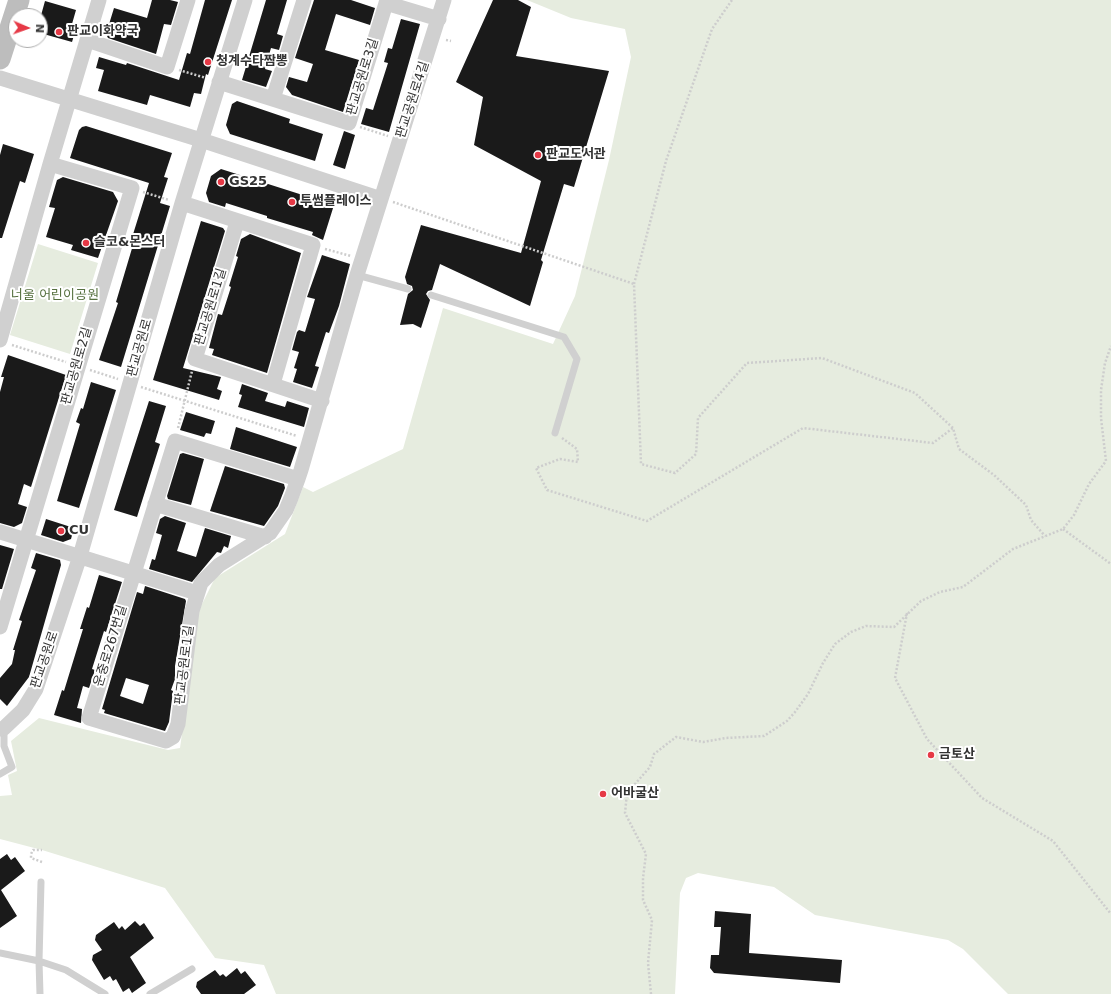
<!DOCTYPE html>
<meta charset="utf-8">
<style>
body{margin:0}
#map{position:relative;width:1111px;height:994px;overflow:hidden;background:#fff;font-family:"DejaVu Sans",sans-serif}
canvas{display:block}
.north{position:absolute;left:8px;top:8px;width:40px;height:40px;box-sizing:border-box;background:#fff;border:1px solid #adadad;border-radius:50%;rotate:92deg;font-size:11px;font-weight:700;line-height:16px;text-align:center;color:#333}
.north::after{content:'';display:block;margin:auto;width:14px;height:18px;background:#e63946;clip-path:polygon(50% 0,100% 100%,50% 72%,0 100%)}
</style>
<div id="map">
<canvas width="1111" height="994"></canvas>
<div class="north">N</div>
</div>
<script>
const ctx = document.querySelector('canvas').getContext('2d');
ctx.lineJoin = 'round';
function fillPath(path, color) { ctx.fillStyle = color; ctx.fill(path, 'evenodd'); }
const shape = rows => new Path2D(rows.map(r => 'M' + r).join(''));
function trace(path, color, width, dash) { ctx.strokeStyle = color; ctx.lineWidth = width; ctx.lineCap = dash ? 'butt' : 'round'; ctx.setLineDash(dash || []); ctx.stroke(path); }
function label(font, color, halo, rows, align = 'center') {
  ctx.font = font + ' "DejaVu Sans","Noto Sans KR",sans-serif'; ctx.lineWidth = 4; ctx.setLineDash([]); ctx.textBaseline = 'middle'; ctx.strokeStyle = halo; ctx.fillStyle = color; for (const [text, x, y, turn = 0] of rows) {
    ctx.save(); ctx.translate(x, y); ctx.rotate((+turn || 0) * Math.PI / 180); ctx.textAlign = isNaN(turn) ? turn : align; if (halo) ctx.strokeText(text, 0, 0); ctx.fillText(text, 0, 0); ctx.restore();
  }
}
fillPath(shape([
 [527,0,1111,0,1111,994,1008,994,963,949,948,940,815,915,774,887,698,873,686,878,680,893,675,994,276,994,264,965,215,958,165,888,42,850,0,839,0,796,12,795,8,775,17,771,11,741,39,718,168,750,180,748,199,610,215,578,285,534,303,487,313,492,403,449,443,308,553,344,575,296,609,160,631,57,625,29,571,18],
 [38,244,98,263,70,354,10,335]
]), '#e6ecdf');
fillPath(shape([
 [152,0,170,0,178,2,171,25,164,24,156,54,108,38,106,34,114,8,147,18],
 [205,0,232,0,208,75,206,74,201,94,194,93,190,107,150,95,147,105,98,91,104,70,96,68,99,57,126,65,127,63,179,80,187,53,190,54],
 [266,0,287,0,277,34,283,36,279,50,271,48,265,69,272,71,266,87,242,80],
 [314,0,351,0,375,8,370,25,336,14,325,50,359,60,343,112,292,95,286,87,289,77,307,82,313,64,295,58],
 [493,0,518,0,531,7,516,56,609,71,574,187,564,184,541,260,543,262,530,306,440,264,432,290,428,291,426,294,430,300,421,328,413,324,400,325,408,294,413,290,412,286,407,284,405,277,421,225,521,253,541,181,474,145,483,97,456,82],
 [45,1,76,10,70,31,75,32,72,42,40,33,40,19],
 [401,19,420,24,389,132,361,124,366,108,373,110,388,63,384,62,388,48,392,49],
 [237,101,290,119,289,123,323,134,315,161,230,134,226,125,232,104],
 [86,126,172,153,164,177,168,178,160,203,170,206,121,367,99,360,118,303,116,302,133,245,130,244,149,183,70,158,79,130,82,127],
 [344,131,355,135,345,169,333,165],
 [3,144,34,154,25,183,20,181,2,238,0,238,0,155],
 [221,169,334,205,323,240,312,235,313,232,267,218,267,216,226,203,225,207,209,202,206,193,211,176],
 [63,177,113,192,118,201,98,258,71,250,73,245,46,237,55,208,49,207,57,180],
 [201,221,223,228,225,231,183,368,221,377,217,389,222,391,219,400,153,380],
 [250,234,301,253,267,373,212,355,214,349,209,348,218,314,222,315,231,287,229,286,238,257,236,256,241,239],
 [322,255,350,264,339,306,329,333,326,332,315,366,319,367,312,388,293,382,297,369,294,368,299,352,292,350,297,332,299,330,305,332,315,299,307,297],
 [8,355,66,375,31,487,24,484,18,504,27,507,22,523,14,527,0,523,0,392,4,377,1,377],
 [91,382,116,390,79,508,57,501,80,424,76,422,81,408,83,409],
 [242,384,268,393,265,401,285,407,287,401,309,408,304,427,238,407,242,395,239,394],
 [149,401,166,406,155,442,160,444,137,517,114,510],
 [186,412,215,421,211,434,206,433,204,437,180,430],
 [236,427,297,447,290,467,230,449],
 [183,453,204,459,191,505,168,499,167,496,180,454],
 [225,466,284,484,285,488,278,506,264,526,210,511],
 [165,516,186,523,177,551,196,557,205,528,231,536,228,548,224,546,221,553,217,552,192,582,149,569,152,559,155,560,162,535,156,533,160,519],
 [46,519,74,528,71,539,63,542,41,535],
 [0,545,14,549,2,589,0,589],
 [36,553,60,560,61,565,29,677,7,706,0,699,0,678,12,664,15,650,13,650,22,621,19,620,36,570,31,568],
 [99,575,122,582,106,632,104,631,92,669,95,670,89,688,83,686,77,708,82,709,81,723,54,715,62,690,64,691,83,629,80,629,87,607,89,608],
 [145,586,185,599,186,601,175,666,175,679,171,690,173,691,169,722,165,731,104,713,105,710,102,709,137,592,143,594],
 [126,678,149,685,143,704,120,696],
 [7,854,11,860,15,857,25,871,1,890,17,916,0,928,0,859],
 [715,911,751,914,749,953,842,960,840,983,714,973,710,968,711,955,719,955,721,927,714,927],
 [135,921,140,926,144,923,154,938,130,957,146,983,132,993,129,988,123,992,116,979,113,981,110,976,104,980,92,960,93,955,102,950,95,940,96,935,114,922,119,929,122,926,125,930],
 [237,968,241,974,245,971,256,985,244,994,201,994,196,987,197,982,215,970,220,976,223,974,226,977]
]), '#1a1a1a');
trace(shape([
 [446,40,451,41],
 [179,70,206,78],
 [360,127,388,136],
 [143,192,169,200],
 [393,202,634,284,641,464,675,473,696,454,698,418,747,363,822,358,915,393,953,428,959,449,994,475,1026,505,1031,520,1045,536],
 [325,249,351,256],
 [634,284,666,161,712,29,732,0],
 [12,345,66,362],
 [90,370,118,379],
 [141,387,297,436],
 [178,428,192,371],
 [562,438,577,449,578,462,560,459,536,468,547,490,647,521,803,428,933,443,953,428],
 [1063,529,1111,564],
 [907,613,895,678,927,739,982,798,1053,841,1111,914],
 [42,862,31,858,31,854,33,850,42,850],
 [651,994,648,963,652,920,643,900,643,878,646,854,625,813,627,793,650,767,654,754,676,737,703,742,726,738,764,736,787,721,795,712,808,694,823,663,835,644,851,632,866,626,894,627,921,601,940,592,963,587,1013,549,1063,529,1074,515,1089,484,1106,461,1101,418,1101,390,1105,363,1111,346]
]), '#cdcdcd', 2.5, [2, 2]);
trace(shape([
 [357,275,408,289],
 [431,295,564,337,577,359,555,433],
 [0,774,12,767,4,746,4,728],
 [0,953,39,961,66,970,105,994],
 [40,994,39,961,41,882],
 [150,994,192,969]
]), '#d0d0d0', 7);
trace(shape([
 [386,3,439,19],
 [87,40,167,67,188,0],
 [0,78,201,140,381,199],
 [219,82,349,123,387,0],
 [273,99,304,0],
 [182,203,313,245,273,384],
 [237,222,195,359,322,401],
 [0,340,50,164,99,0],
 [298,479,175,441,89,718,166,741,173,737,178,724,192,611,201,583,219,565,270,533,286,510,291,498,298,479,301,470,357,275,444,0],
 [155,504,265,537],
 [0,532,197,593],
 [0,627,132,188,50,164],
 [0,729,4,728,23,710,36,689,80,556,182,203,245,0]
]), '#d0d0d0', 15);
trace(shape([
 [0,59,19,0]
]), '#bdbdbd', 21);
for (const [x, y, r, color] of [
 [59,32,4,"#e63946"],
 [208,62,4,"#e63946"],
 [538,155,4,"#e63946"],
 [221,182,4,"#e63946"],
 [292,202,4,"#e63946"],
 [86,243,4,"#e63946"],
 [61,531,4,"#e63946"],
 [931,755,4,"#e63946"],
 [603,794,4,"#e63946"]
]) { const dot = new Path2D(); dot.arc(x, y, r, 0, 2 * Math.PI); ctx.fillStyle = color; ctx.fill(dot); trace(dot, '#fff', 1.5); }
label('bold 13px', '#333', '#fff', [
 ["판교이화약국",67,32],
 ["청계수타짬뽕",216,62],
 ["판교도서관",546,155],
 ["GS25",229,182],
 ["투썸플레이스",300,202],
 ["슬코&몬스터",94,243],
 ["CU",69,531],
 ["금토산",939,755],
 ["어바굴산",611,794]
], 'left');
label('13px', '#333', '#fff', [
 ["판교공원로3길",363,77,-73],
 ["판교공원로4길",413,100,-72],
 ["판교공원로1길",211,307,-73],
 ["판교공원로",140,348,-74],
 ["판교공원로2길",77,366,-74],
 ["운중로267번길",111,646,-73],
 ["판교공원로",45,660,-71],
 ["판교공원로1길",185,665,-83]
]);
label('13px', '#56703f', '#fff', [
 ["너울 어린이공원",55,296]
]);
</script>
